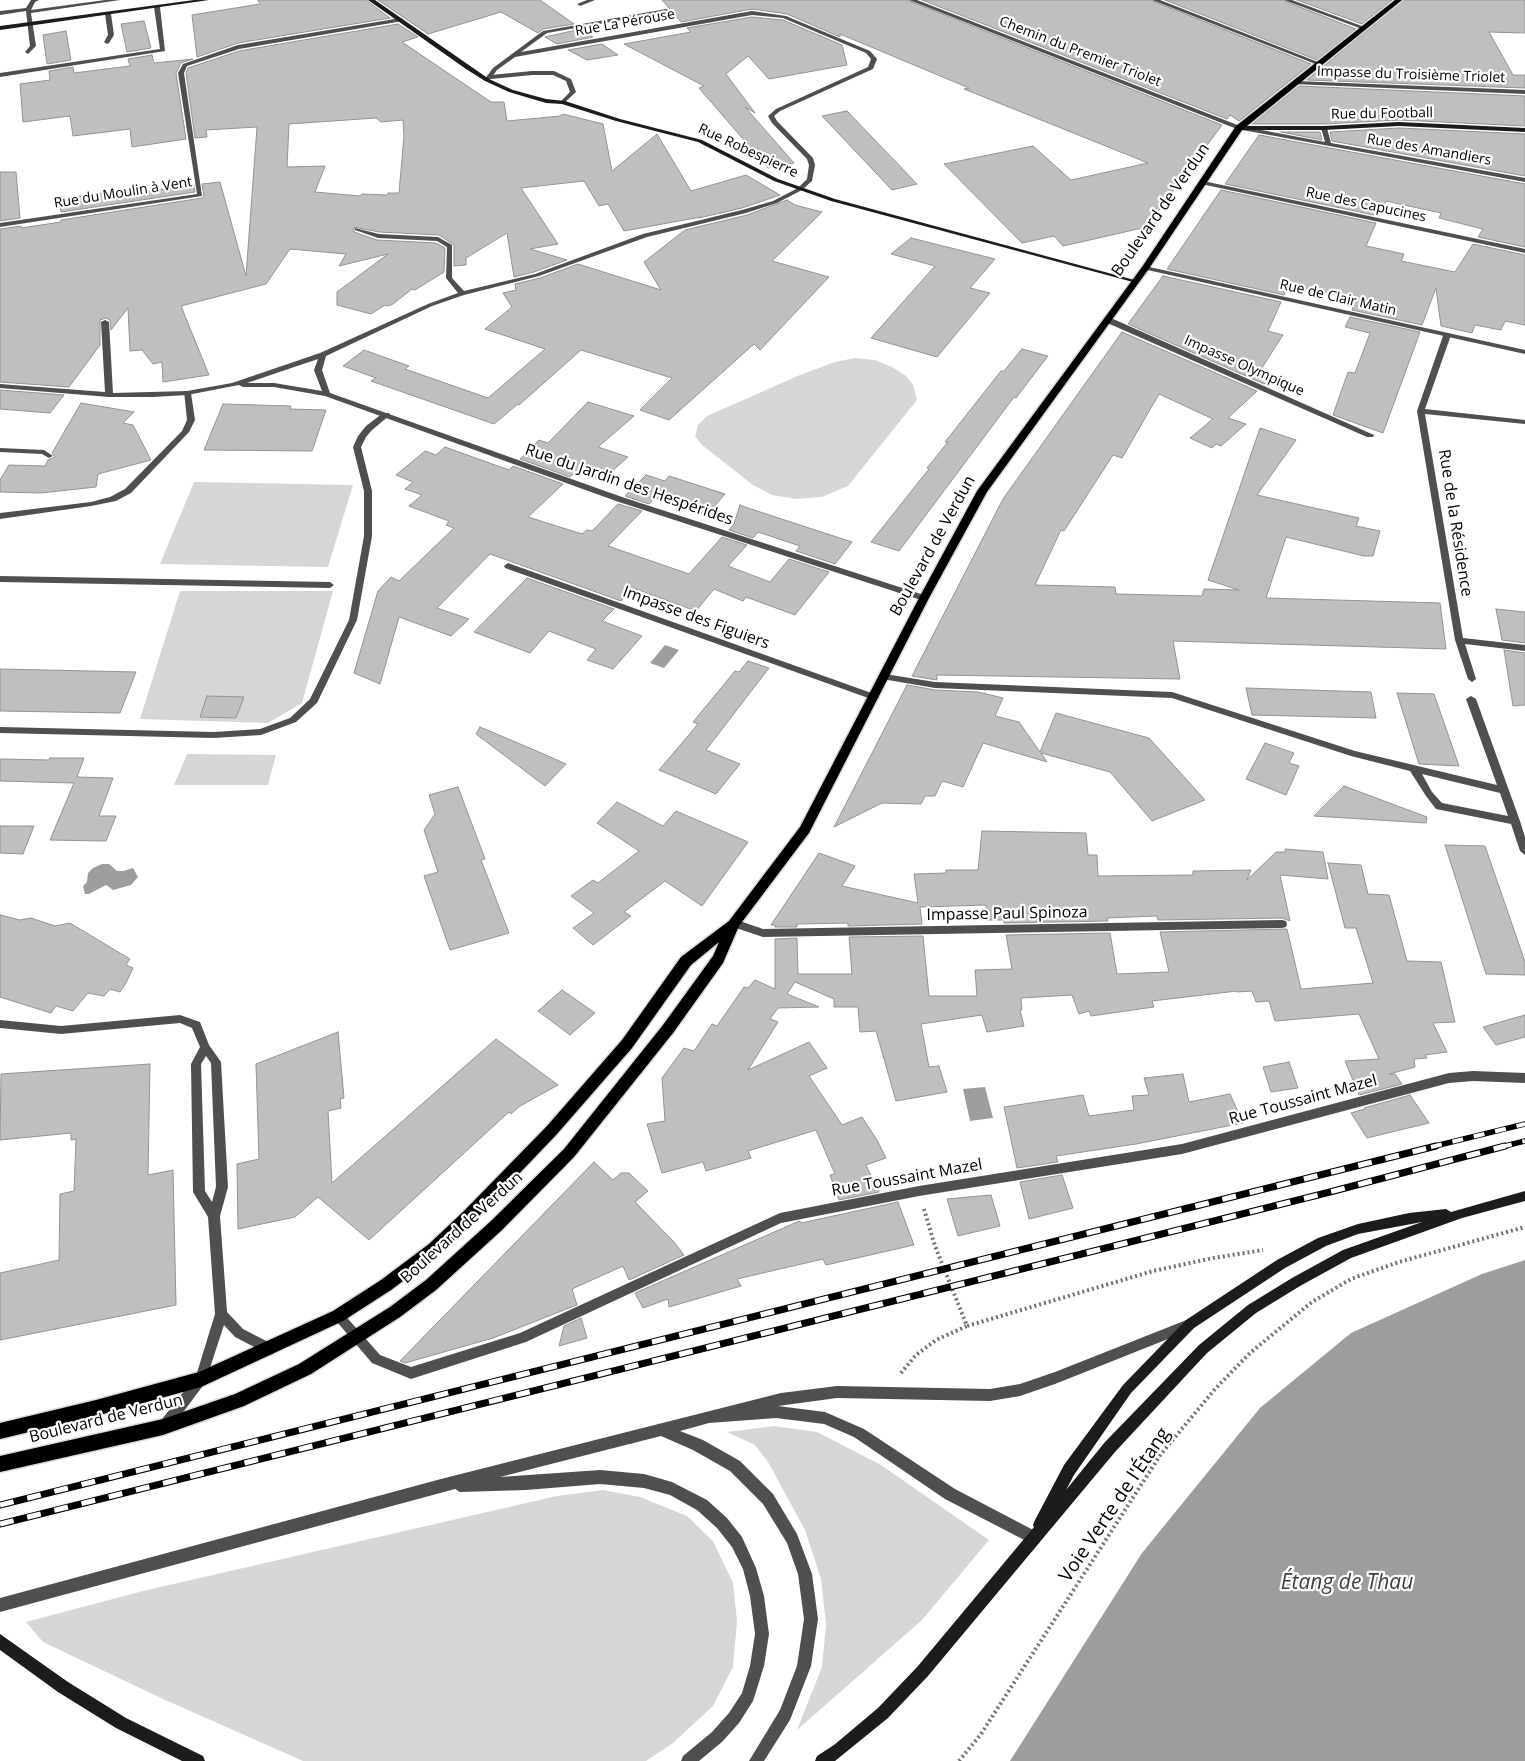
<!DOCTYPE html>
<meta charset="utf-8">
<style>
body{margin:0}
canvas{display:block;background:#fff}
</style>
<canvas width="1525" height="1761"></canvas>
<script>
const ctx = document.querySelector('canvas').getContext('2d');
ctx.lineJoin = 'round';
function fillPath(path, color) { ctx.fillStyle = color; ctx.fill(path, 'evenodd'); }
const shape = rows => new Path2D(rows.map(r => 'M' + r).join(''));
function trace(path, color, width, dash) { ctx.strokeStyle = color; ctx.lineWidth = width; ctx.lineCap = dash ? 'butt' : 'round'; ctx.setLineDash(dash || []); ctx.stroke(path); }
function label(font, color, halo, rows, align = 'center') {
  ctx.font = font + ' "Open Sans",sans-serif'; ctx.lineWidth = 4.5; ctx.setLineDash([]); ctx.textBaseline = 'middle'; ctx.strokeStyle = halo; ctx.fillStyle = color; for (const [text, x, y, turn = 0] of rows) {
    ctx.save(); ctx.translate(x, y); ctx.rotate((+turn || 0) * Math.PI / 180); ctx.textAlign = isNaN(turn) ? turn : align; if (halo) ctx.strokeText(text, 0, 0); ctx.fillText(text, 0, 0); ctx.restore();
  }
}
fillPath(shape([
 [855,358,875,360,892,367,906,376,913,385,917,400,848,486,822,497,796,499,772,495,753,485,702,445,695,436,698,425,707,416,800,375,835,362],
 [194,482,353,485,328,567,160,564],
 [180,591,333,591,302,703,268,723,140,719],
 [187,754,276,755,268,785,174,785],
 [774,1426,817,1432,881,1465,989,1540,922,1620,797,1730,822,1667,826,1625,821,1579,805,1530,768,1462,755,1445,727,1432],
 [603,1490,640,1497,687,1516,713,1541,733,1583,737,1621,733,1667,713,1706,673,1743,646,1761,303,1761,163,1699,43,1642,26,1622,143,1591,557,1496]
]), '#d6d6d6');
fillPath(shape([
 [665,645,679,650,664,668,650,663],
 [102,864,109,864,117,871,123,871,133,868,138,877,131,885,113,890,106,885,89,894,85,894,83,886,87,882,88,873,93,868],
 [985,1087,993,1118,970,1121,963,1089],
 [1525,1260,1525,1761,1010,1761,1142,1553,1260,1408,1351,1333,1482,1274]
]), '#9d9d9d');
const building = shape([
 [258,0,366,0,390,18,238,43,197,57,192,15,260,4,258,0],
 [378,0,540,0,574,24,543,29,538,33,501,12,428,34,378,0],
 [662,0,907,0,1222,125,1144,230,1138,229,1063,246,1054,236,1022,243,944,164,1033,146,1071,180,1148,163,964,89,969,88,840,34,840,37,787,14,752,9,681,22,662,0],
 [922,0,1150,0,1311,64,1239,121,1230,115,1227,119,922,0],
 [1165,0,1282,0,1356,29,1317,60,1165,0],
 [1297,0,1392,0,1362,24,1297,0],
 [1404,0,1525,0,1525,33,1489,32,1513,75,1525,75,1525,88,1307,80,1404,0],
 [752,17,783,20,842,45,847,65,769,79,748,56,726,74,755,113,745,107,794,163,768,168,699,88,704,86,624,44,691,32,687,28,752,17],
 [144,21,151,48,127,52,121,24,144,21],
 [398,24,418,37,402,42,491,102,504,102,507,121,560,116,563,114,603,124,612,171,657,134,691,191,746,175,780,195,742,208,699,218,701,217,624,231,608,204,599,206,584,181,521,188,558,244,530,249,567,260,534,272,514,277,507,233,466,258,466,265,454,266,454,245,439,235,379,232,354,227,354,232,377,240,436,243,445,248,444,272,415,290,412,289,393,304,388,306,385,305,371,314,337,305,337,292,388,254,339,266,346,254,290,249,266,284,181,306,209,375,163,382,162,362,153,364,142,350,130,351,128,308,111,330,110,320,106,318,100,320,100,345,69,387,0,382,0,229,21,226,21,228,61,222,61,220,202,198,204,196,202,184,220,182,246,276,257,127,206,130,207,137,195,138,186,73,188,68,239,51,398,24],
 [376,118,381,122,403,120,404,136,399,193,388,193,387,195,362,194,360,196,315,192,325,166,287,167,289,124,376,118],
 [581,29,593,37,557,44,545,37,581,29],
 [66,31,71,60,47,64,43,35,66,31],
 [602,44,618,55,587,60,568,50,602,44],
 [152,55,154,63,193,59,181,63,176,73,186,139,132,147,130,129,73,136,70,116,23,122,20,84,50,80,49,71,73,67,74,73,130,66,128,59,152,55],
 [1299,86,1525,96,1525,126,1399,120,1324,124,1252,124,1299,86],
 [847,111,917,184,892,190,822,116,847,111],
 [1399,128,1525,134,1525,176,1332,141,1330,132,1399,128],
 [1281,132,1320,132,1322,140,1281,132],
 [1259,135,1525,184,1525,247,1478,237,1483,229,1439,218,1441,213,1404,205,1386,201,1379,216,1225,184,1259,135],
 [0,172,16,172,20,218,0,221,0,172],
 [194,185,195,192,61,212,60,205,74,203,73,197,125,190,126,194,194,185],
 [1221,190,1376,223,1366,246,1404,254,1401,261,1455,272,1473,244,1525,255,1525,325,1505,321,1501,330,1475,325,1472,333,1441,326,1436,288,1422,325,1352,310,1353,307,1347,306,1351,298,1306,288,1305,292,1287,288,1284,295,1167,269,1221,190],
 [787,200,795,205,822,212,772,261,829,277,760,350,754,344,669,420,640,410,672,378,581,350,519,405,518,404,494,424,371,381,376,378,343,366,364,350,409,366,405,369,488,398,545,349,485,329,512,307,503,293,516,290,515,284,540,278,578,264,661,290,644,262,685,230,747,215,787,200],
 [911,238,995,259,970,288,990,293,937,357,871,338,935,266,891,254,911,238],
 [1163,276,1281,302,1268,331,1283,335,1258,374,1270,379,1264,384,1128,324,1163,276],
 [1350,317,1420,332,1383,433,1333,415,1348,372,1355,373,1370,333,1345,327,1350,317],
 [1122,332,1257,391,1228,418,1246,424,1221,446,1216,444,1212,448,1190,438,1213,419,1159,394,1122,458,1113,455,1064,531,1061,530,1035,585,1115,587,1116,594,1202,596,1204,589,1239,590,1208,580,1260,428,1296,440,1257,495,1359,518,1356,526,1380,531,1373,556,1364,556,1286,537,1266,598,1440,603,1446,649,1173,641,1180,679,937,675,937,680,912,676,1003,499,1122,332],
 [1022,349,1048,356,1016,398,1014,397,899,551,871,542,929,469,927,468,948,442,945,442,1001,371,1004,371,1022,349],
 [0,390,64,395,50,413,0,409,0,390],
 [588,402,634,416,598,447,628,457,602,480,576,471,570,477,520,459,539,440,548,443,588,402],
 [81,403,134,412,123,423,133,425,151,460,98,474,96,487,41,493,0,492,0,480,9,465,45,466,48,460,55,457,52,453,81,403],
 [223,404,291,406,290,409,326,410,312,451,204,450,223,404],
 [445,447,509,470,513,466,563,484,528,517,582,534,587,530,592,531,618,504,642,511,608,546,689,574,722,537,747,545,728,566,770,582,789,559,829,572,795,615,746,597,743,601,714,589,696,611,633,588,621,601,490,554,437,608,469,619,451,636,399,617,380,684,354,673,378,591,391,577,399,581,454,528,446,525,449,521,409,506,422,495,405,489,413,482,396,475,425,451,436,455,445,447],
 [646,475,665,481,669,476,725,494,707,515,655,498,649,504,625,496,646,475],
 [740,505,748,508,852,542,835,564,796,551,800,546,758,532,753,538,729,530,734,524,740,505],
 [527,578,614,609,602,621,642,636,613,669,587,660,596,649,549,631,530,653,474,632,527,578],
 [1496,609,1525,612,1525,643,1502,640,1496,609],
 [1504,650,1525,653,1525,705,1513,706,1504,650],
 [748,661,769,668,706,750,740,764,716,794,659,770,698,724,693,722,735,671,739,672,748,661],
 [0,669,136,672,120,713,0,711,0,669],
 [907,685,935,690,978,692,1003,698,995,716,1019,722,1040,752,1056,713,1149,738,1205,800,1152,821,1110,772,1041,753,1047,762,983,743,963,787,942,781,935,796,925,796,921,804,882,803,834,827,907,685],
 [1246,688,1371,692,1376,718,1252,715,1246,688],
 [1397,693,1434,694,1459,766,1419,764,1397,693],
 [207,696,244,697,236,718,200,717,207,696],
 [480,727,532,749,566,764,545,786,476,734,480,727],
 [1265,743,1294,753,1289,763,1299,766,1286,795,1246,779,1265,743],
 [50,758,84,758,77,777,113,778,99,816,116,816,106,841,50,840,74,783,0,781,0,759,49,760,50,758],
 [1344,786,1427,817,1426,823,1314,816,1344,786],
 [458,787,485,859,481,860,509,933,450,950,424,876,438,872,424,830,435,814,429,795,458,787],
 [617,802,663,826,676,811,748,842,702,906,665,881,624,912,631,916,593,945,573,928,594,913,571,896,593,880,598,883,639,851,597,823,617,802],
 [0,826,34,826,23,854,0,853,0,826],
 [982,831,1086,833,1088,855,1097,855,1098,876,1193,875,1193,871,1251,870,1247,880,1276,852,1286,852,1285,849,1323,852,1328,879,1280,875,1290,921,1282,918,1158,920,1157,916,1107,918,1108,921,1004,923,1004,920,988,920,986,905,920,907,922,924,848,926,848,923,797,924,797,927,775,927,775,925,771,925,819,853,855,866,842,886,918,903,914,874,946,873,946,870,978,870,982,831],
 [1445,845,1485,846,1525,962,1525,975,1486,974,1445,845],
 [1328,863,1361,865,1368,894,1389,895,1407,961,1441,962,1455,1022,1433,1023,1447,1052,1425,1055,1427,1058,1414,1059,1415,1067,1389,1074,1395,1074,1402,1084,1359,1095,1345,1061,1379,1059,1359,1014,1275,1021,1269,1001,1256,1002,1252,991,1237,992,1237,991,1152,1001,1154,1007,1091,1016,1089,1011,1079,1014,1072,995,1021,998,1022,1010,1020,1010,1024,1026,987,1032,982,1015,921,1024,929,1067,939,1066,947,1092,896,1101,876,1031,860,1032,858,1007,834,1007,834,999,795,982,787,994,819,1007,778,1008,770,1019,778,1022,748,1070,809,1042,827,1068,809,1076,842,1125,862,1117,877,1140,886,1158,866,1165,879,1192,839,1200,830,1175,835,1174,816,1130,748,1151,751,1158,706,1171,703,1162,662,1173,647,1124,665,1121,662,1078,684,1048,694,1051,712,1024,717,1026,744,987,748,988,755,980,775,989,775,939,797,938,798,974,852,974,849,937,923,936,929,996,977,996,975,970,1012,969,1006,935,1110,933,1117,974,1169,972,1160,932,1287,929,1301,989,1373,983,1356,928,1345,928,1328,863],
 [0,915,20,920,31,918,55,926,70,923,130,959,126,965,133,968,126,983,120,992,110,989,104,996,88,993,73,1011,56,1006,51,1013,0,997,0,915],
 [562,990,595,1013,570,1035,538,1011,562,990],
 [1525,1015,1525,1037,1496,1045,1483,1027,1525,1015],
 [338,1032,344,1098,340,1099,341,1108,328,1111,332,1183,496,1039,558,1085,520,1106,511,1114,509,1112,369,1240,318,1197,295,1217,238,1229,237,1164,259,1159,256,1064,338,1032],
 [1289,1062,1298,1088,1271,1092,1263,1067,1289,1062],
 [150,1064,148,1175,173,1170,176,1305,0,1340,0,1273,59,1260,60,1194,74,1191,76,1139,71,1140,71,1133,0,1140,1,1074,150,1064],
 [1183,1074,1189,1102,1230,1094,1243,1123,1136,1144,1056,1156,1058,1162,1017,1168,1004,1107,1083,1095,1089,1116,1134,1110,1132,1096,1149,1095,1144,1078,1183,1074],
 [1410,1095,1429,1123,1367,1138,1351,1113,1365,1109,1364,1108,1410,1095],
 [594,1162,613,1180,621,1173,629,1173,648,1191,635,1202,674,1242,684,1255,629,1280,623,1266,572,1289,577,1305,569,1308,493,1338,405,1363,400,1361,594,1162],
 [1062,1175,1073,1208,1029,1219,1020,1182,1062,1175],
 [991,1195,1000,1226,958,1236,947,1199,991,1195],
 [898,1202,914,1245,826,1265,823,1259,737,1279,741,1286,669,1307,668,1299,643,1308,635,1293,797,1222,800,1221,801,1223,898,1202],
 [581,1318,587,1338,559,1346,564,1326,581,1318]
]);
fillPath(building, '#bfbfbf');
trace(building, '#939393', 1);
const primary = shape([
 [1395,0,1402,0,1242,130,1148,270,987,492,929,598,809,833,739,926,723,963,673,1033,574,1157,502,1230,436,1290,400,1317,311,1374,244,1406,163,1435,0,1472,0,1456,163,1419,235,1394,299,1364,390,1307,426,1280,492,1220,564,1149,663,1025,713,956,719,942,691,965,632,1048,557,1134,474,1221,439,1254,391,1290,343,1321,201,1387,96,1416,0,1439,0,1423,96,1400,199,1372,333,1311,381,1280,429,1244,464,1211,547,1126,622,1040,681,957,729,921,800,827,919,598,977,491,1142,267,1236,126,1395,0]
]);
trace(primary, '#dbdbdb', 3);
trace(shape([
 [924,1209,935,1246,967,1326,1153,1271,1213,1258,1263,1250],
 [901,1373,916,1355,936,1340,967,1326],
 [959,1761,981,1734,1161,1454,1215,1389,1250,1353,1312,1302,1351,1279,1399,1262,1525,1227]
]), '#717171', 4, [2, 3]);
fillPath(shape([
 [31,0,39,0,35,2,31,10,105,0,120,0,31,13,36,46,28,54,25,52,30,46,26,11,0,15,0,11,26,8,31,0],
 [587,0,595,0,580,6,577,4,587,0],
 [157,5,160,7,165,51,0,77,0,73,160,49,154,7,157,5],
 [108,12,111,14,114,35,109,43,107,44,104,42,108,35,105,14,108,12],
 [532,71,554,71,571,79,576,92,563,104,560,102,570,92,566,81,553,75,532,75,491,79,488,77,491,75,532,71],
 [1444,333,1451,335,1425,409,1525,420,1525,424,1425,414,1463,638,1525,645,1525,651,1465,644,1476,679,1472,682,1468,679,1455,640,1417,411,1444,333],
 [184,391,190,391,191,393,195,420,189,432,131,493,116,501,91,506,0,519,0,513,91,502,110,497,125,489,182,431,187,420,184,391],
 [383,413,389,413,390,415,372,430,366,437,361,447,372,491,372,536,357,620,317,703,296,722,261,735,214,738,0,733,0,727,214,732,260,729,290,718,310,699,349,620,364,536,364,491,353,447,358,436,366,426,383,413],
 [0,448,44,450,53,456,49,458,42,454,0,452,0,448],
 [885,674,935,682,1172,692,1355,751,1497,785,1466,699,1471,696,1476,699,1520,821,1525,837,1525,855,1520,851,1511,824,1436,809,1426,796,1410,771,1351,756,1172,698,935,688,882,679,881,677,885,674],
 [1422,774,1500,793,1508,816,1442,803,1432,792,1422,774],
 [180,1015,200,1022,209,1045,221,1062,228,1187,220,1216,227,1312,243,1329,274,1345,276,1349,274,1353,270,1355,266,1353,235,1337,224,1325,205,1383,169,1431,164,1433,159,1431,158,1427,159,1423,196,1376,215,1314,208,1217,193,1192,191,1064,200,1047,192,1028,180,1023,61,1034,0,1028,0,1020,61,1026,180,1015],
 [206,1056,211,1063,216,1187,212,1202,205,1191,201,1064,206,1056]
]), '#4f4f4f');
fillPath(shape([
 [909,0,917,0,1240,126,1325,142,1321,128,1324,126,1327,128,1331,143,1525,178,1525,182,1237,129,909,0],
 [1152,0,1160,0,1323,64,1318,65,1152,0],
 [1284,0,1292,0,1367,28,1362,29,1284,0],
 [666,9,668,10,668,12,547,33,521,52,752,11,786,16,870,51,877,59,873,69,780,111,774,116,777,121,813,158,815,165,812,181,802,190,777,203,746,213,647,237,539,276,464,295,432,306,326,356,322,370,330,393,622,497,927,596,927,600,921,600,616,501,325,396,274,387,243,387,239,385,187,395,153,397,109,397,0,388,0,384,105,392,101,322,105,320,109,322,113,393,187,391,232,383,320,353,428,304,458,293,446,278,447,247,437,241,378,238,355,230,355,228,379,234,438,237,452,245,452,278,464,291,535,274,643,234,742,210,773,201,798,188,807,179,809,165,807,159,772,123,768,116,776,109,868,67,871,59,866,53,783,18,752,15,515,57,497,70,489,81,484,80,493,68,543,31,666,9],
 [318,359,314,370,322,391,274,383,247,383,318,359],
 [401,18,403,19,403,21,239,49,187,66,184,73,202,196,0,227,0,223,197,194,178,73,183,64,238,45,401,18],
 [1295,81,1525,90,1525,94,1293,84,1292,83,1295,81],
 [1203,181,1525,249,1525,253,1201,184,1200,183,1203,181],
 [1145,266,1525,350,1525,354,1143,269,1143,267,1145,266],
 [1105,318,1111,318,1374,435,1373,437,1367,437,1105,322,1105,318],
 [508,563,877,695,879,697,877,699,871,699,505,568,504,566,508,563],
 [0,576,330,582,334,585,330,588,0,582,0,576],
 [734,919,763,929,1282,920,1286,921,1287,924,1286,927,1282,928,763,937,730,926,729,923,730,920,734,919],
 [1473,1071,1525,1073,1525,1083,1473,1081,1449,1083,1182,1154,919,1196,781,1223,526,1342,411,1379,372,1363,332,1316,334,1312,338,1310,342,1312,380,1355,411,1367,520,1333,780,1213,919,1186,1182,1144,1449,1073,1473,1071],
 [1189,1319,1193,1321,1195,1325,1193,1329,1055,1384,1020,1396,990,1401,837,1398,778,1406,825,1412,864,1429,955,1489,1039,1533,1041,1538,1039,1543,1034,1545,945,1499,854,1437,824,1424,776,1418,709,1423,680,1431,703,1440,740,1461,773,1494,797,1534,812,1574,818,1619,811,1666,790,1720,764,1761,749,1761,780,1710,797,1666,804,1619,798,1574,787,1543,763,1504,730,1471,693,1450,661,1436,500,1477,600,1470,644,1474,672,1482,707,1500,727,1518,742,1537,756,1568,764,1596,769,1634,764,1666,753,1701,739,1723,722,1742,699,1761,681,1761,683,1756,712,1732,729,1713,742,1693,750,1666,755,1634,750,1596,743,1569,732,1547,717,1528,697,1510,670,1495,644,1488,600,1484,526,1490,460,1492,455,1489,0,1612,0,1598,441,1479,781,1393,837,1386,990,1389,1020,1384,1055,1372,1189,1319]
]), '#4f4f4f');
fillPath(shape([
 [194,0,209,0,0,30,0,26,194,0],
 [368,0,375,0,489,79,513,90,546,99,565,101,620,119,702,140,778,179,835,199,1138,281,1133,282,831,201,774,181,698,142,616,121,562,104,546,103,509,92,485,81,466,69,368,0],
 [1399,122,1525,128,1525,132,1399,126,1324,130,1239,130,1236,128,1239,126,1324,126,1399,122],
 [1525,1191,1525,1201,1462,1218,1351,1258,1300,1286,1256,1313,1207,1353,1115,1452,928,1676,888,1718,835,1761,815,1761,817,1756,834,1745,878,1708,918,1666,1034,1527,1033,1525,1035,1520,1064,1465,1123,1385,1186,1320,1277,1260,1318,1238,1358,1224,1409,1213,1446,1209,1451,1212,1525,1191],
 [1422,1222,1343,1250,1292,1278,1248,1305,1199,1345,1105,1442,1066,1490,1074,1475,1131,1393,1194,1328,1285,1268,1326,1246,1358,1234,1422,1222],
 [0,1634,68,1682,126,1718,203,1756,205,1761,182,1761,116,1728,58,1692,0,1650,0,1634]
]), '#1c1c1c');
fillPath(primary, '#000');
const railFar1 = shape([
 [1431,1147,1525,1124],
 [1501,1147,1525,1141]
]);
const rail = shape([
 [0,1505,1436,1146],
 [0,1524,1330,1192,1505,1146]
]);
trace(railFar1, '#000', 5.5);
trace(rail, '#000', 7);
trace(railFar1, '#fff', 4, [11]);
trace(rail, '#fff', 5, [14]);
label('14px', '#000', '#fff', [
 ["Rue La Pérouse",625,23,-10],
 ["Chemin du Premier Triolet",1080,52,21],
 ["Impasse du Troisième Triolet",1411,75,2],
 ["Rue du Football",1382,114,-1],
 ["Rue des Amandiers",1429,150,10],
 ["Rue Robespierre",748,151,25],
 ["Rue du Moulin à Vent",123,193,-9],
 ["Rue des Capucines",1366,205,12],
 ["Rue de Clair Matin",1338,298,13],
 ["Impasse Olympique",1244,366,24]
]);
label('16px', '#000', '#fff', [
 ["Boulevard de Verdun",1161,210,-55],
 ["Rue du Jardin des Hespérides",629,485,19],
 ["Rue de la Résidence",1455,523,81],
 ["Boulevard de Verdun",933,546,-61],
 ["Impasse des Figuiers",696,618,20],
 ["Impasse Paul Spinoza",1007,914,-1],
 ["Rue Toussaint Mazel",1303,1100,-15],
 ["Rue Toussaint Mazel",907,1178,-10],
 ["Boulevard de Verdun",462,1228,-42],
 ["Boulevard de Verdun",106,1419,-14]
]);
label('19px', '#000', '#fff', [
 ["Voie Verte de l'Étang",1115,1505,-56]
]);
label('italic 21px', '#3e3e3e', '#fff', [
 ["Étang de Thau",1347,1583]
]);
</script>
